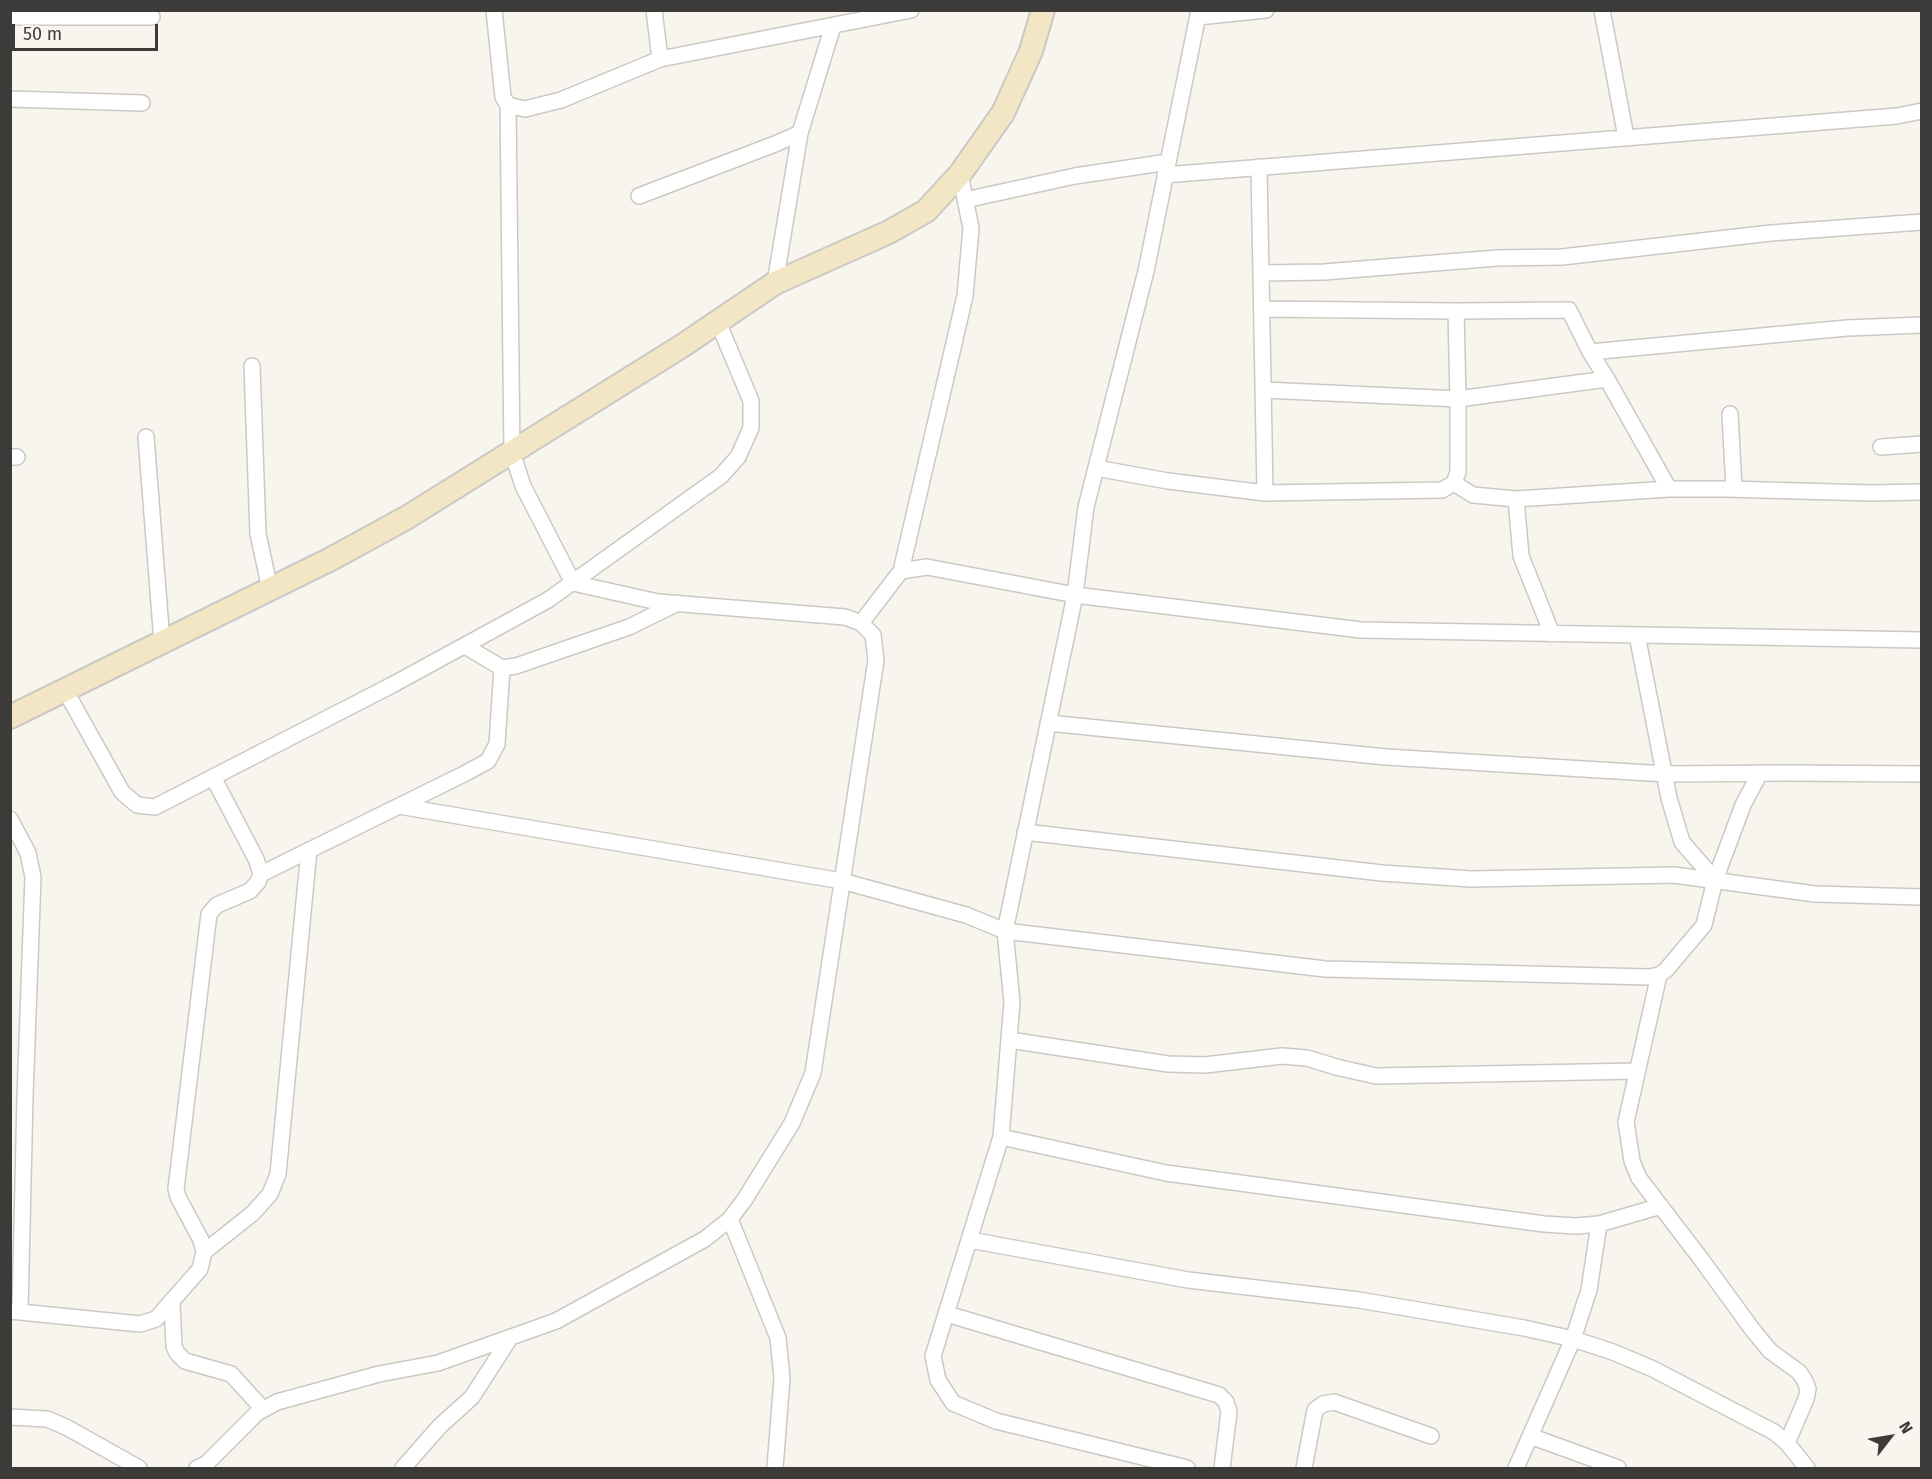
<!DOCTYPE html>
<style>
body{margin:0}
#map{position:relative;width:1932px;height:1479px;overflow:hidden;background:#f8f5ef;font-family:"Fira Sans",sans-serif}
canvas{display:block}
.frame{position:absolute;inset:0;border:12px solid #3c3b39;pointer-events:none}
.north{position:absolute;left:1860px;top:1407px;width:60px;height:60px;-webkit-text-stroke:4px #f8f5ef;paint-order:stroke;rotate:59deg;font-size:16px;font-weight:700;line-height:24px;text-align:center;color:#3c3b39}
.north::after{content:'';display:block;margin:auto;width:21px;height:27px;background:#3c3b39;clip-path:polygon(50% 0,100% 100%,50% 72%,0 100%)}
.scale{position:absolute;left:12px;top:24px;width:146px;height:27px;box-sizing:border-box;border:3px solid #3c3b39;border-top:0;padding-left:8px;font-size:18px;line-height:21px;white-space:nowrap;color:#3c3b39;-webkit-text-stroke:4px #f8f5ef;paint-order:stroke}
</style>
<div id="map">
<canvas width="1932" height="1479"></canvas>
<div class="frame"></div>
<div class="north">N</div>
<div class="scale">50 m</div>
</div>
<script>
const ctx = document.querySelector('canvas').getContext('2d');
ctx.lineJoin = 'round';
const shape = rows => new Path2D(rows.map(r => 'M' + r).join(''));
function trace(path, color, width, dash) { ctx.strokeStyle = color; ctx.lineWidth = width; ctx.lineCap = dash ? 'butt' : 'round'; ctx.setLineDash(dash || []); ctx.stroke(path); }
const street = shape([
 [494,10,503,97,508,105,525,109,561,100,660,59,911,10],
 [654,10,660,59],
 [1199,10,1146,271,1086,507,1075,595,1005,931,1325,969,1649,977,1659,975,1666,970,1704,925,1715,880,1743,805,1760,773],
 [1602,10,1626,137],
 [10,17,152,17],
 [1198,17,1266,10],
 [10,99,142,103],
 [1259,167,1265,493],
 [1165,175,1897,116,1922,111],
 [639,196,775,144,800,133],
 [965,200,1075,176,1168,162],
 [1262,273,1324,272,1497,258,1562,257,1771,233,1922,222],
 [775,283,800,133,833,26],
 [1262,309,1456,311,1569,310,1590,352,1607,379,1669,489,1726,489,1871,493,1922,492],
 [1590,352,1847,328,1922,325],
 [252,366,258,534,270,589],
 [1264,390,1458,399,1607,379],
 [1730,414,1734,489],
 [146,437,162,642],
 [1881,447,1922,444],
 [10,457,17,457],
 [1096,468,1168,481,1265,493,1442,490,1454,483,1458,472,1458,399,1456,311],
 [1454,483,1473,495,1516,499,1669,489],
 [1516,499,1521,556,1552,634],
 [901,571,965,296,971,228,960,174],
 [861,623,901,571,927,567,1075,595,1361,630,1922,640],
 [1637,635,1669,798,1682,842,1715,880],
 [465,646,502,668,516,666,629,627,678,603],
 [65,690,122,792,137,805,155,807,392,685,548,600,721,476,738,457,751,428,751,401,718,322],
 [1048,723,1386,757,1666,774,1786,773,1922,774],
 [399,806,842,881,966,915,1005,931,1012,1002,1001,1137,933,1356,938,1380,953,1403,996,1421,1187,1468],
 [10,819,28,853,33,877,25,1096,20,1312],
 [1025,832,1382,873,1471,879,1674,875,1815,894,1922,897],
 [261,874,464,774,488,761,497,744,502,668],
 [1659,975,1626,1122,1632,1161,1639,1178,1701,1259,1752,1329,1770,1351,1799,1372,1805,1381,1808,1389,1806,1399,1787,1443],
 [1009,1040,1168,1064,1205,1065,1282,1056,1307,1058,1336,1067,1376,1076,1637,1071],
 [1001,1137,1166,1173,1544,1224,1576,1226,1599,1224,1661,1206],
 [730,1219,778,1338,782,1378,775,1468],
 [970,1240,1188,1280,1359,1300,1524,1328,1573,1339,1613,1352,1653,1369,1774,1432,1787,1443,1807,1468],
 [204,1252,253,1213,270,1194,278,1174,309,850],
 [172,1302,174,1346,177,1353,185,1361,231,1374,263,1409],
 [10,1311,140,1324,156,1319,200,1269,204,1252,201,1240,178,1197,176,1189,209,914,217,905,250,891,258,882,261,874,256,859,213,777],
 [947,1314,1219,1395,1226,1402,1229,1412,1222,1468],
 [10,1417,47,1419,66,1427,139,1468],
 [1530,1436,1618,1468],
 [197,1468,206,1464,257,1413,277,1402,379,1374,438,1363,556,1321,705,1239,730,1219,745,1199,792,1123,813,1073,876,660,873,635,861,623,845,617,658,602,573,583,523,486,512,452,508,105],
 [403,1468,440,1426,472,1397,510,1338],
 [1304,1468,1315,1410,1323,1404,1334,1402,1431,1436],
 [1516,1468,1573,1339,1589,1290,1599,1224]
]);
const secondary = shape([
 [10,717,331,559,406,518,682,346,775,283,889,232,926,211,960,174,1003,113,1031,51,1043,10]
]);
trace(street, '#cbc9c3', 18);
trace(secondary, '#cbc9c3', 26);
trace(street, '#fff', 15);
trace(secondary, '#f2e6c4', 22);
</script>
